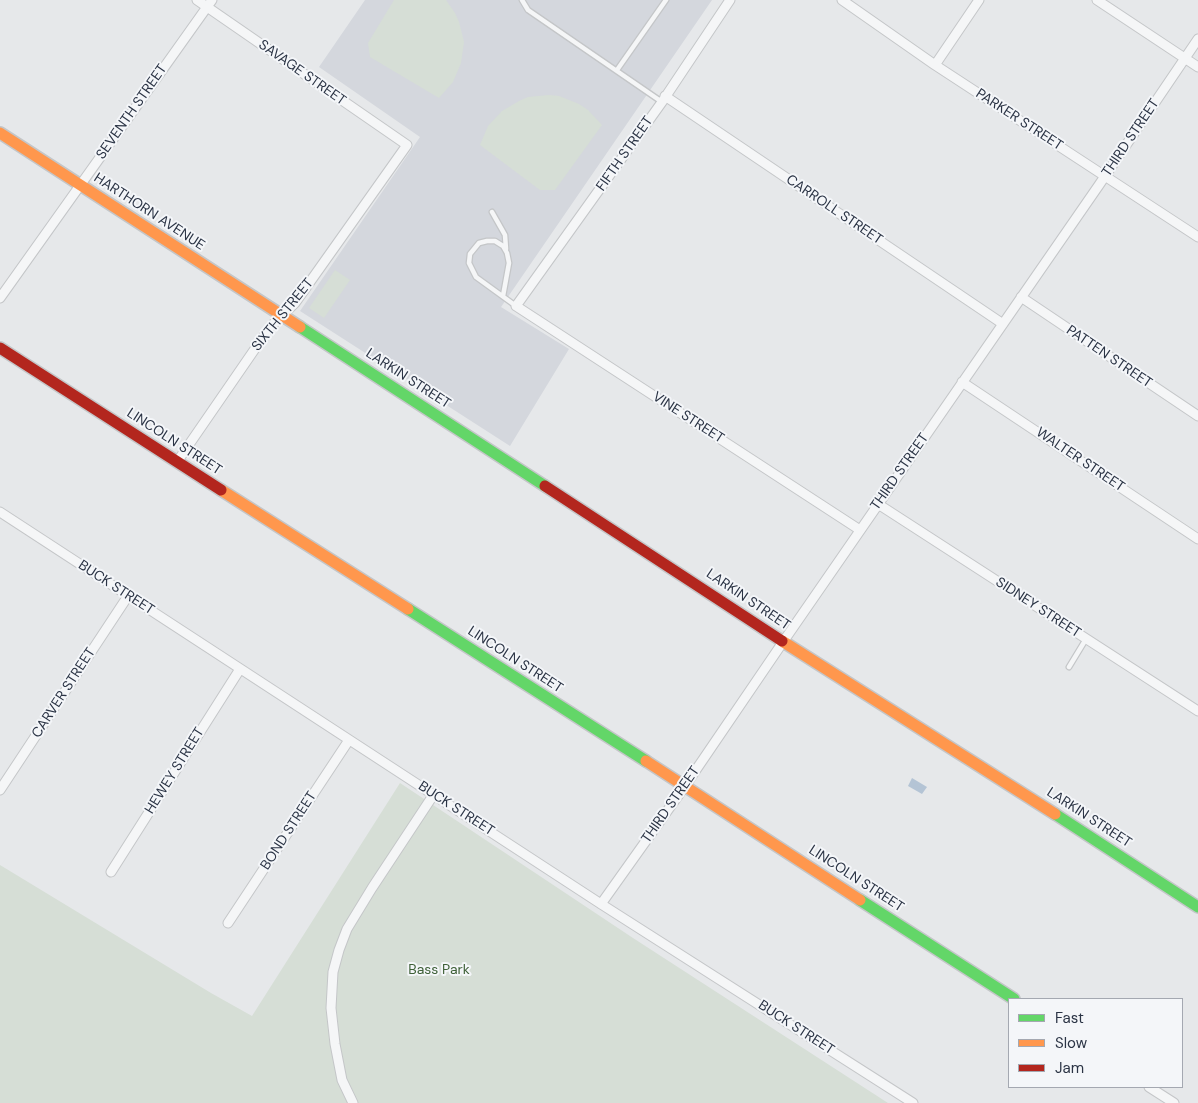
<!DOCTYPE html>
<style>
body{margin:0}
#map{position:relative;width:1198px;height:1103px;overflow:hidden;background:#e6e8ea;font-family:"DM Sans",sans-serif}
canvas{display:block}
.legend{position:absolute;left:1008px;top:998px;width:175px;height:90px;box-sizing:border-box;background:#f4f6f9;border:1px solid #a4a8b1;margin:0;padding:6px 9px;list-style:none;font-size:15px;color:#2b3445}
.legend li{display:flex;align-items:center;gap:10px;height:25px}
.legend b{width:25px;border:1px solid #a4a8b1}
</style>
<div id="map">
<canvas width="1198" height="1103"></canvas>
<ul class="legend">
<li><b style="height:6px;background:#63d668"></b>Fast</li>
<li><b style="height:6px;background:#ff974d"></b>Slow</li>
<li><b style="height:6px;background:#b3261e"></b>Jam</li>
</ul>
</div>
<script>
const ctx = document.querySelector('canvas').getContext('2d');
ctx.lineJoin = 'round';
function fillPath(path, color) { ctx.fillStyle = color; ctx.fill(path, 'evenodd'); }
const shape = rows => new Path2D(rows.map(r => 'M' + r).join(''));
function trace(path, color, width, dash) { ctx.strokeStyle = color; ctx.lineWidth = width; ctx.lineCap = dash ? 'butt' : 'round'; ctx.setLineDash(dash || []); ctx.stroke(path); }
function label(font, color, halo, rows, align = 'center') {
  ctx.font = font + ' "DM Sans",sans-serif'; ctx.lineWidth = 4; ctx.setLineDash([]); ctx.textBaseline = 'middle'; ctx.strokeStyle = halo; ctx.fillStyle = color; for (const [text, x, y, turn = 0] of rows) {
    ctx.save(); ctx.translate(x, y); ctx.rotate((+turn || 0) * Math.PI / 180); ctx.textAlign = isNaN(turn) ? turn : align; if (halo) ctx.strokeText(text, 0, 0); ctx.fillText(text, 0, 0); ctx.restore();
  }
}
fillPath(shape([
 [365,0,712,0,501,307,569,349,510,446,300,311,420,137,319,67]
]), '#d4d7dd');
fillPath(shape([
 [394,0,446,0,455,13,459,22,464,42,461,63,453,82,439,98,370,57,368,43],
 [549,95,559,96,579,104,588,110,602,125,555,190,540,190,480,145,488,126,502,111,519,101,528,97],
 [335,270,350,280,324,318,309,308],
 [400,783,633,938,888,1103,0,1103,0,865,211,993,252,1016]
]), '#d6ded6');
fillPath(shape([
 [912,778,927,787,922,794,908,786]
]), '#b4c4d5');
const lane = shape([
 [522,0,528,10,662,102],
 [617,70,666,0],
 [492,212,505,235,506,249],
 [503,296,509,263,507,253,503,246,495,241,487,241,479,243,470,254,469,263,476,277,516,306],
 [1069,667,1086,639]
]);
const street = shape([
 [730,0,662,102,516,306,860,530],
 [842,0,935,65,1198,237],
 [1097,0,1198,67],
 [935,65,979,0],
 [665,96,1003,324],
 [1021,297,1198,416],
 [0,298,212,0],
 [962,382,1198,539],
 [177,462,270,327,295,303,407,145,197,0],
 [878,504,1198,711],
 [0,512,601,904,913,1103],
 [0,790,128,596],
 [111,872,240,669],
 [601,904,685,786,783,642,1099,185,1198,39],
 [228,923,349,740],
 [1149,1087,1174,1103],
 [353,1103,342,1080,335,1044,331,1008,333,972,339,950,347,929,372,888,434,794]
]);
const fast = shape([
 [300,327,545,486],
 [408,609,646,761],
 [1055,814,1198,907],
 [860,900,1014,999]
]);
const slow = shape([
 [0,133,300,327],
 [221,490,408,609],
 [782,641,1055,814],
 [646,761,860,900]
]);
const jam = shape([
 [0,348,221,490],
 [545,486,782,641]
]);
trace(lane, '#c4c6c8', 7);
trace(street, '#c4c6c8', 11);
trace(fast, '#c4c6c8', 14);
trace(slow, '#c4c6c8', 14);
trace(jam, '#c4c6c8', 14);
trace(lane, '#f5f6f7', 4.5);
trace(street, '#f5f6f7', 9);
trace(fast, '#63d668', 11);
trace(slow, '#ff974d', 11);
trace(jam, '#b3261e', 11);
label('14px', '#2b3445', '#f4f6f9', [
 ["SAVAGE STREET",302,73,35],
 ["SEVENTH STREET",132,112,-55],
 ["PARKER STREET",1019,120,33],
 ["THIRD STREET",1131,138,-56],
 ["FIFTH STREET",625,154,-55],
 ["CARROLL STREET",834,210,34],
 ["HARTHORN AVENUE",149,212,33],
 ["SIXTH STREET",283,315,-51],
 ["PATTEN STREET",1109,357,34],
 ["LARKIN STREET",408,379,33],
 ["VINE STREET",688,418,33],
 ["LINCOLN STREET",174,442,33],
 ["WALTER STREET",1080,460,34],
 ["THIRD STREET",900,472,-55],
 ["BUCK STREET",116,588,33],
 ["LARKIN STREET",748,600,34],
 ["SIDNEY STREET",1038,608,33],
 ["LINCOLN STREET",515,660,33],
 ["CARVER STREET",64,693,-57],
 ["HEWEY STREET",175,771,-58],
 ["THIRD STREET",671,805,-55],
 ["BUCK STREET",456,809,33],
 ["LARKIN STREET",1089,818,33],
 ["BOND STREET",289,831,-57],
 ["LINCOLN STREET",856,879,33],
 ["BUCK STREET",796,1028,33]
]);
label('14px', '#3f6138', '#f4f6f9', [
 ["Bass Park",439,970]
]);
</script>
